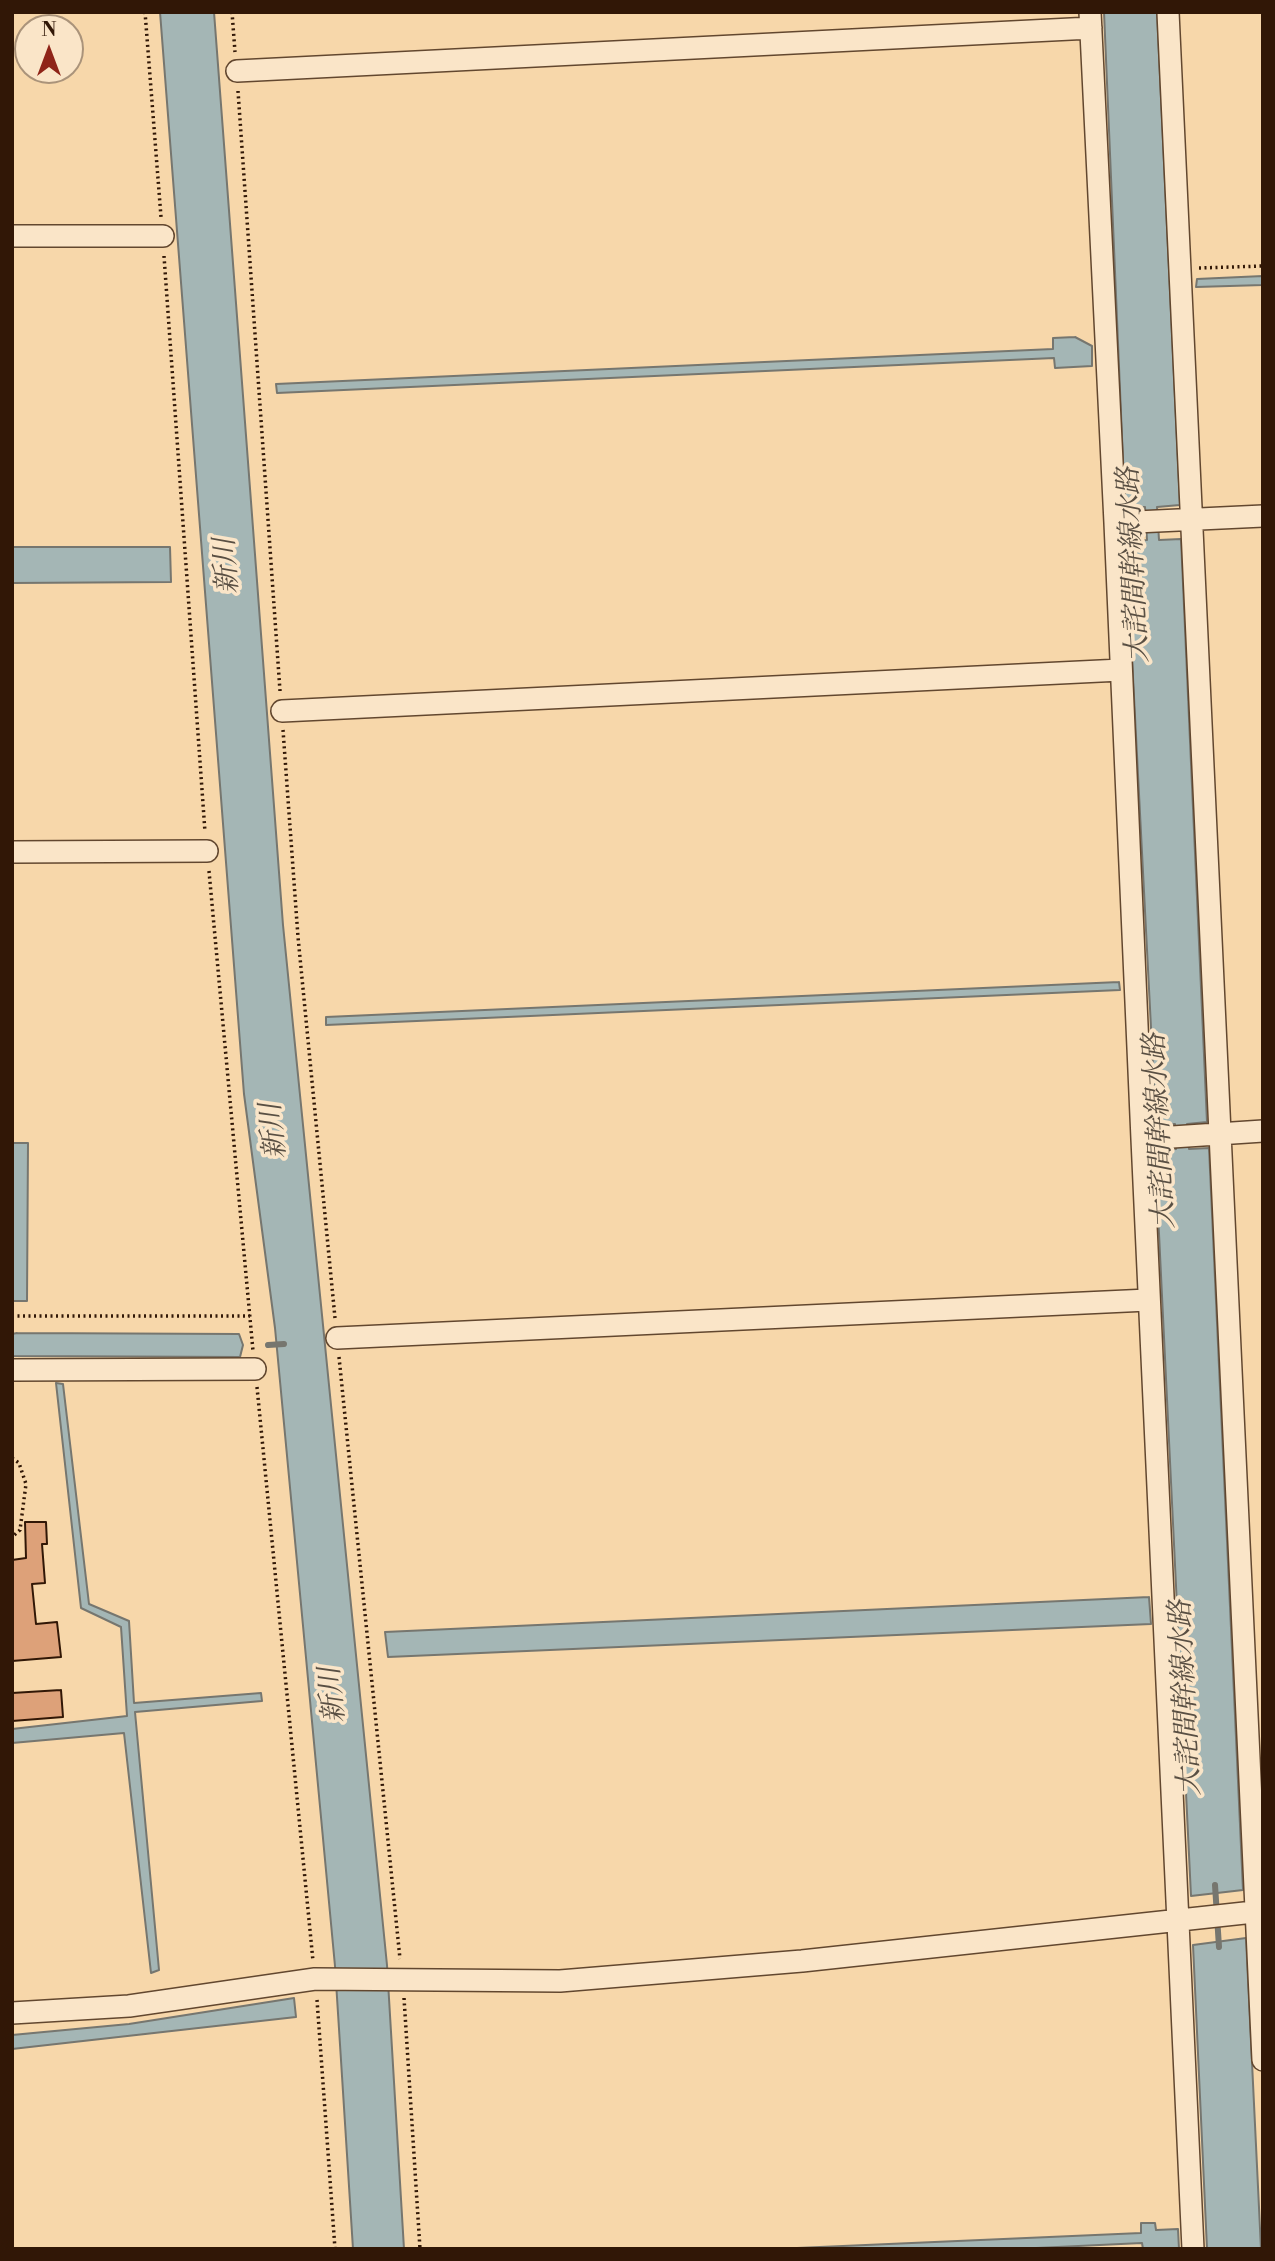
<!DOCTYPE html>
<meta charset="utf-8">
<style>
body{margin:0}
#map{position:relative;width:1275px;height:2261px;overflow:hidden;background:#f7d7aa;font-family:"Libre Bodoni",serif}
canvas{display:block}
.frame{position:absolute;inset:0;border:14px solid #311706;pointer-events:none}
.north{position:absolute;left:14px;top:14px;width:70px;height:70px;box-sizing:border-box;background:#fae5c8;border:2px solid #aa937a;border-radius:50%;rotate:0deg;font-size:19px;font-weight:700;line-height:28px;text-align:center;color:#311706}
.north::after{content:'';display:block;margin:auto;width:24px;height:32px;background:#8f2418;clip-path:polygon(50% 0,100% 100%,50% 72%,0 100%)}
</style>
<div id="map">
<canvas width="1275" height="2261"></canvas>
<div class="frame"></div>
<div class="north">N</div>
</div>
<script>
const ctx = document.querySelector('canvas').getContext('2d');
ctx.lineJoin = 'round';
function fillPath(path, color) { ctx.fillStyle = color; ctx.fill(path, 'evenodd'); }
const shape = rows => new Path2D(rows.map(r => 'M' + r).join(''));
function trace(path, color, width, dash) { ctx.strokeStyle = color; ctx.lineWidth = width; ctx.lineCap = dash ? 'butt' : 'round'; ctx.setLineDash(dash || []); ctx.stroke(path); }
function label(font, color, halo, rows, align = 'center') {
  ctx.font = font + ' "Libre Bodoni","Noto Serif JP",serif'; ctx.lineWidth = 7; ctx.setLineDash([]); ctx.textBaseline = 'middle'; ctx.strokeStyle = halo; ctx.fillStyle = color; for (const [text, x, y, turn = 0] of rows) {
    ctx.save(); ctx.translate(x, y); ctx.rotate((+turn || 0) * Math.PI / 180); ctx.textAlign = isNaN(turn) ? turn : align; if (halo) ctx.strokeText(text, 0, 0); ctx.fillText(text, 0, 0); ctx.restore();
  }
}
const water = shape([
 [160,12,214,12,283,925,387,1965,404,2249,353,2249,335,1966,275,1328,244,1094,160,12],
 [1104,12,1157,12,1180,505,1157,507,1159,540,1181,539,1207,1122,1187,1124,1189,1149,1209,1148,1243,1890,1191,1896,1155,1151,1176,1149,1175,1124,1156,1125,1126,541,1147,540,1145,507,1125,508,1104,12],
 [1263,276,1263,285,1196,287,1197,279,1263,276],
 [1075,337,1092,346,1092,366,1055,368,1054,358,277,393,276,384,1053,349,1053,338,1075,337],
 [12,547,170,547,171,582,12,583,12,547],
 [1119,982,1120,990,326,1025,326,1017,1119,982],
 [12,1143,28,1143,27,1301,12,1301,12,1143],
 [17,1333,239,1334,243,1345,240,1357,12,1356,12,1334,17,1333],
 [56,1383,63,1384,89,1604,129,1621,134,1703,261,1693,262,1701,135,1712,159,1970,151,1973,124,1733,12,1743,12,1729,127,1716,121,1627,81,1608,56,1383],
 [1149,1597,1151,1624,388,1657,385,1632,1149,1597],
 [1246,1938,1261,2249,1207,2249,1193,1945,1246,1938],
 [294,1998,296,2017,12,2049,12,2035,129,2024,294,1998],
 [1141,2223,1155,2223,1156,2230,1178,2229,1179,2249,1143,2249,1142,2243,1015,2249,774,2249,1141,2233,1141,2223]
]);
fillPath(water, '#a4b6b5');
trace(water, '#76766f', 2);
trace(shape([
 [268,1345,284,1344],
 [1215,1885,1219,1947]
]), '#76766f', 6);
const building = shape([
 [25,1522,46,1522,47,1544,42,1544,45,1583,32,1584,36,1624,57,1622,61,1657,12,1661,12,1560,26,1558,25,1522],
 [61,1690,63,1717,12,1721,12,1693,61,1690]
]);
fillPath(building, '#dda179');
trace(building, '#311706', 2);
const minor = shape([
 [1090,12,1115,523],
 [1168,12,1263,2060],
 [237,71,1091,28],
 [12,236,163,236],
 [282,711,1121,670],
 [12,852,207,851],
 [1142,1139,1115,523,1263,516],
 [337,1338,1148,1300],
 [12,1370,255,1369],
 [12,2013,129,2006,315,1979,560,1981,802,1961,1263,1911],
 [1193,2249,1142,1139,1263,1131]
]);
trace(minor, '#62472f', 24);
trace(shape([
 [145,12,161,217],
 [232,12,235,52],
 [238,91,280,691],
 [164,256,205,832],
 [1199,268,1263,266],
 [283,730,298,937,335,1318],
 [209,871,253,1351],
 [12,1316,250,1316],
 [339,1357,400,1959],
 [257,1387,313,1961],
 [12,1458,19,1463,26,1484,20,1530,12,1537],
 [404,1998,420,2249],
 [317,2000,335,2249]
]), '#311706', 3.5, [2, 3.5]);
trace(minor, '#fae5c8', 21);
label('italic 28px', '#594f43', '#fae5c8', [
 ["大詫間幹線水路",1135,565,-93],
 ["新川",228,566,-94],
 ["新川",275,1131,-96],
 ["大詫間幹線水路",1161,1131,-93],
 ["新川",334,1695,-96],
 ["大詫間幹線水路",1187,1698,-93]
]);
</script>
